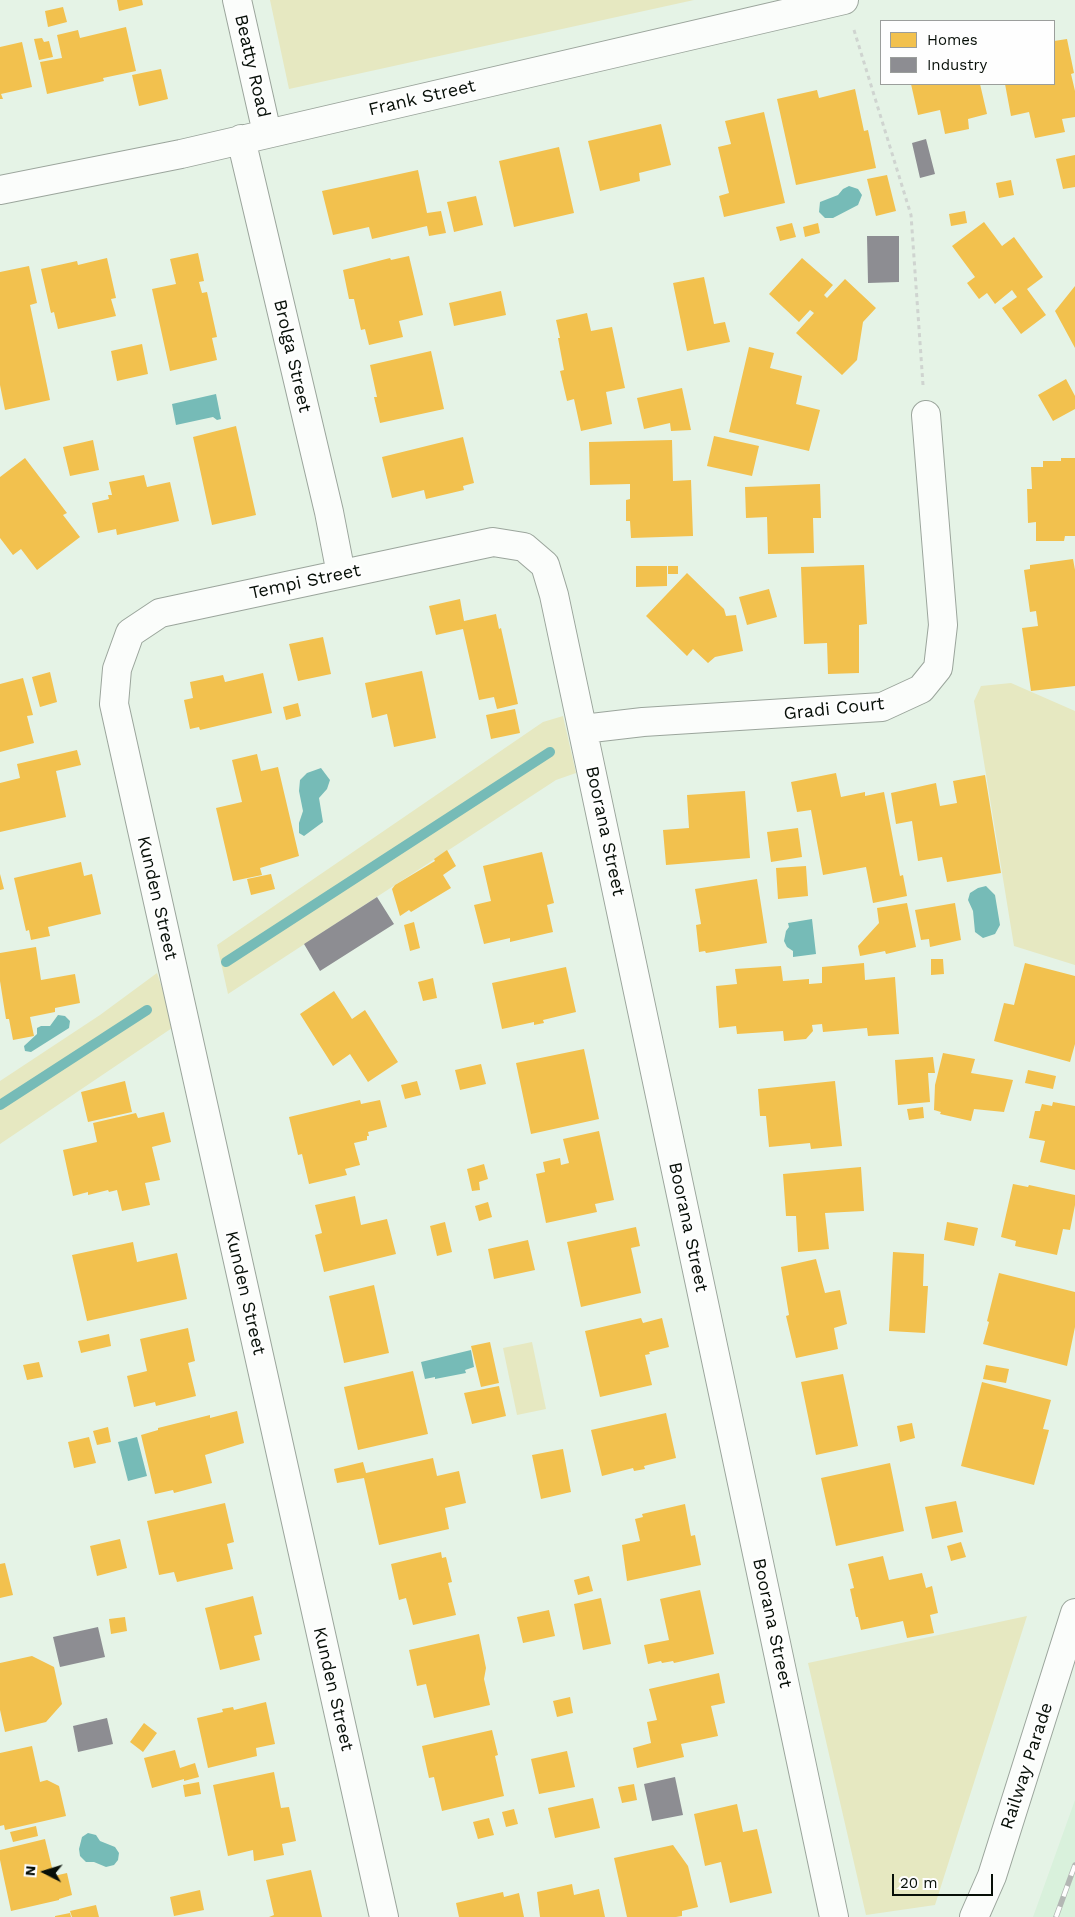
<!DOCTYPE html>
<style>
body{margin:0}
#map{position:relative;width:1075px;height:1917px;overflow:hidden;background:#e5f3e6;font-family:"Work Sans",sans-serif}
canvas{display:block}
.legend{position:absolute;left:880px;top:20px;width:175px;height:65px;box-sizing:border-box;background:#fefefe;border:1px solid #9b9e9c;margin:0;padding:6px 9px;list-style:none;font-size:15px;color:#070f08}
.legend li{display:flex;align-items:center;gap:10px;height:25px}
.legend b{width:25px;border:1px solid #9b9e9c}
.north{position:absolute;left:20px;top:1847px;width:50px;height:50px;-webkit-text-stroke:4px #fefefe;paint-order:stroke;rotate:275deg;font-size:14px;font-weight:700;line-height:20px;text-align:center;color:#070f08}
.north::after{content:'';display:block;margin:auto;width:18px;height:22px;background:#070f08;clip-path:polygon(50% 0,100% 100%,50% 72%,0 100%)}
.scale{position:absolute;left:892px;top:1874px;width:101px;height:22px;box-sizing:border-box;border:2px solid #070f08;border-top:0;padding-left:6px;font-size:15px;line-height:18px;white-space:nowrap;color:#070f08;-webkit-text-stroke:4px #fefefe;paint-order:stroke}
</style>
<div id="map">
<canvas width="1075" height="1917"></canvas>
<ul class="legend">
<li><b style="height:14px;background:#f2c14e"></b>Homes</li>
<li><b style="height:14px;background:#8d8d92"></b>Industry</li>
</ul>
<div class="north">N</div>
<div class="scale">20 m</div>
</div>
<script>
const ctx = document.querySelector('canvas').getContext('2d');
ctx.lineJoin = 'round';
function fillPath(path, color) { ctx.fillStyle = color; ctx.fill(path, 'evenodd'); }
const shape = rows => new Path2D(rows.map(r => 'M' + r).join(''));
function trace(path, color, width, dash) { ctx.strokeStyle = color; ctx.lineWidth = width; ctx.lineCap = dash ? 'butt' : 'round'; ctx.setLineDash(dash || []); ctx.stroke(path); }
function label(font, color, halo, rows, align = 'center') {
  ctx.font = font + ' "Work Sans",sans-serif'; ctx.lineWidth = 5; ctx.setLineDash([]); ctx.textBaseline = 'middle'; ctx.strokeStyle = halo; ctx.fillStyle = color; for (const [text, x, y, turn = 0] of rows) {
    ctx.save(); ctx.translate(x, y); ctx.rotate((+turn || 0) * Math.PI / 180); ctx.textAlign = isNaN(turn) ? turn : align; if (halo) ctx.strokeText(text, 0, 0); ctx.fillText(text, 0, 0); ctx.restore();
  }
}
fillPath(shape([
 [1075,1800,1075,1917,1033,1917]
]), '#d9f1dc');
fillPath(shape([
 [270,0,694,0,289,89],
 [1011,683,1075,711,1075,965,1014,946,974,701,981,686],
 [563,716,576,773,556,780,228,994,217,945,543,722],
 [157,973,175,1026,0,1144,0,1081,100,1015],
 [532,1342,546,1409,517,1415,503,1348],
 [1027,1616,935,1905,866,1915,808,1663]
]), '#e6e8c1');
fillPath(shape([
 [849,186,858,189,862,195,858,205,833,218,825,218,819,212,820,202,838,195,843,189],
 [216,394,221,419,217,420,213,417,176,425,172,404],
 [321,768,330,780,327,789,319,798,323,822,304,836,299,833,299,823,303,811,299,791,300,780,307,773],
 [986,886,995,895,1000,925,995,934,983,938,975,932,973,911,968,900,970,893,978,888],
 [812,919,816,954,793,957,793,951,787,947,784,941,786,931,789,927,788,923],
 [58,1015,65,1016,70,1021,69,1028,31,1052,25,1051,24,1046,37,1034,37,1028,41,1026,50,1026],
 [471,1350,474,1367,465,1370,466,1373,435,1379,435,1377,425,1379,421,1362],
 [137,1437,147,1476,128,1481,118,1442],
 [88,1833,96,1835,100,1841,115,1847,119,1853,118,1860,114,1865,106,1867,94,1862,86,1862,80,1856,79,1849,82,1837]
]), '#76bbb7');
fillPath(shape([
 [117,0,142,0,143,5,119,11],
 [63,7,67,22,48,27,45,11],
 [126,27,136,71,103,78,104,81,47,94,40,62,62,58,57,35,78,30,80,38],
 [42,38,44,42,49,41,53,57,39,60,34,39],
 [1067,39,1074,73,1071,74,1075,91,1075,117,1062,119,1065,132,1035,138,1029,112,1011,116,1005,84,1054,84,1054,41],
 [22,42,32,87,1,94,3,99,0,99,0,47],
 [161,69,168,99,139,106,132,75],
 [911,84,980,84,987,114,968,119,969,129,945,134,940,110,918,115],
 [855,89,864,131,868,130,876,168,796,185,777,99,817,90,819,98],
 [764,112,785,203,724,217,719,196,729,193,718,147,731,144,725,121],
 [661,124,671,165,639,173,640,181,600,191,588,141],
 [559,147,574,213,514,227,499,161],
 [1075,155,1075,187,1063,189,1056,159],
 [418,170,427,213,441,211,446,233,429,236,427,226,372,239,369,227,333,235,322,191],
 [887,175,896,211,876,216,867,179],
 [1011,180,1014,195,999,198,996,183],
 [476,196,483,225,454,232,447,202],
 [965,211,967,223,951,226,949,214],
 [984,222,1002,246,1014,237,1043,277,1027,289,1046,315,1021,334,1002,308,1017,297,1012,290,995,304,987,293,979,299,967,283,975,277,952,246],
 [792,223,796,237,780,241,776,227],
 [818,223,820,233,805,237,803,227],
 [198,253,204,281,199,282,202,293,207,292,217,337,212,338,217,360,170,371,152,289,176,284,170,259],
 [409,256,423,315,399,321,403,337,369,345,365,329,361,330,354,299,349,299,343,270,390,258,391,260],
 [107,258,116,298,111,299,116,316,58,329,54,312,51,313,41,269,77,261,78,265],
 [802,258,833,285,824,295,827,298,845,279,876,308,863,322,857,360,842,375,796,333,814,313,810,310,799,322,769,294],
 [29,266,37,303,30,305,50,400,5,410,0,385,0,272],
 [704,277,714,324,725,322,730,342,687,351,673,283],
 [1075,286,1075,348,1055,311],
 [501,291,506,315,454,326,449,303],
 [587,313,591,331,612,327,625,388,606,392,612,424,581,431,574,399,567,401,560,371,564,370,558,338,560,338,556,320],
 [142,344,148,374,117,381,111,351],
 [749,347,774,353,770,368,802,376,796,404,820,410,809,451,729,432],
 [431,351,444,409,380,423,374,397,377,397,370,365],
 [1066,379,1075,396,1075,409,1053,421,1038,395],
 [682,388,691,430,671,431,670,423,644,429,637,398],
 [236,426,256,515,212,525,193,437],
 [714,436,759,446,752,476,707,466],
 [463,437,474,483,463,486,464,490,426,499,424,490,392,498,382,457],
 [93,440,99,470,70,476,63,447],
 [672,440,673,481,691,480,693,536,631,538,630,521,626,521,626,500,630,499,630,484,590,485,589,442],
 [25,458,67,513,63,515,80,537,37,570,21,549,13,555,0,538,0,477],
 [1061,458,1075,458,1075,536,1065,536,1064,541,1036,541,1036,522,1028,523,1027,489,1032,489,1031,467,1043,467,1043,461,1061,461],
 [144,475,147,487,170,482,179,521,117,535,116,529,98,533,92,503,109,499,108,495,112,495,109,482],
 [820,484,821,518,813,518,814,553,768,554,767,517,746,518,745,487],
 [1073,559,1075,570,1075,686,1031,691,1022,628,1038,626,1036,611,1030,612,1024,570,1030,569,1030,565],
 [864,565,867,624,859,625,859,673,828,674,827,643,804,644,801,567],
 [636,566,667,566,667,586,636,587],
 [668,566,678,566,678,574,668,574],
 [687,573,724,609,726,616,736,615,743,651,715,657,708,663,693,649,687,656,646,616],
 [769,589,777,617,747,625,739,597],
 [460,599,464,621,496,614,499,629,501,628,518,704,497,709,494,697,479,700,463,629,436,635,429,606],
 [323,637,331,674,298,681,289,644],
 [422,671,436,738,394,747,387,714,372,718,365,683],
 [50,672,57,702,40,707,32,677],
 [263,673,272,713,200,730,199,727,190,729,184,700,193,698,190,682,223,675,225,682],
 [23,678,33,715,27,716,34,743,0,752,0,684],
 [298,703,301,716,286,720,283,707],
 [515,709,520,733,491,739,486,715],
 [77,750,81,765,56,771,66,817,0,832,0,783,20,778,17,764],
 [257,754,261,771,278,767,299,856,260,868,262,875,233,881,216,808,242,802,232,760],
 [836,773,841,797,865,792,865,796,884,792,900,876,903,875,907,896,873,903,866,867,823,875,811,810,797,812,791,782],
 [985,775,1001,873,947,882,942,857,918,861,912,821,896,824,891,793,936,783,940,806,957,803,953,781],
 [745,791,750,858,666,865,663,830,689,828,687,795],
 [798,828,802,857,771,862,767,832],
 [447,850,456,866,443,875,451,888,411,912,409,910,400,916,392,889,395,885,435,861,434,859],
 [542,852,554,903,547,905,553,932,510,942,510,938,484,944,474,905,491,901,483,866],
 [81,862,84,876,92,874,101,914,48,927,50,936,31,940,29,930,26,931,14,878],
 [806,866,808,896,778,899,776,868],
 [0,874,4,889,0,890],
 [271,874,275,889,251,895,247,879],
 [757,879,767,943,706,953,705,951,699,952,696,925,701,924,695,889],
 [907,903,916,947,886,954,885,951,860,956,858,946,879,923,877,908],
 [955,903,961,940,930,947,929,939,921,940,915,910],
 [414,922,420,948,410,951,404,925],
 [36,947,41,980,75,974,80,1003,55,1008,55,1012,30,1017,34,1036,13,1040,9,1019,6,1019,0,981,0,953],
 [931,959,943,959,944,974,931,975],
 [864,963,865,980,895,977,899,1034,868,1036,867,1028,823,1032,822,1024,812,1025,813,1031,806,1039,784,1041,783,1031,737,1034,736,1026,719,1028,716,986,737,984,735,969,781,966,783,981,809,979,809,984,822,983,822,967],
 [1025,963,1075,976,1075,1044,1070,1062,994,1041,1004,1003,1014,1005],
 [566,967,576,1012,543,1020,544,1023,534,1025,534,1022,502,1029,492,983],
 [433,978,437,998,423,1001,418,982],
 [334,991,352,1019,365,1010,398,1062,368,1082,350,1054,333,1066,300,1014],
 [584,1049,599,1119,531,1134,516,1063],
 [943,1053,975,1059,971,1073,1013,1080,1004,1112,974,1109,971,1121,940,1114,941,1112,934,1110,935,1085],
 [933,1057,935,1073,928,1073,930,1102,898,1105,895,1060],
 [481,1064,486,1084,460,1090,455,1070],
 [1028,1070,1056,1076,1053,1089,1025,1083],
 [125,1081,132,1112,88,1122,81,1092],
 [417,1081,421,1095,405,1099,401,1085],
 [835,1081,842,1146,811,1149,810,1143,769,1147,766,1116,760,1116,758,1089],
 [360,1100,361,1104,380,1100,387,1127,368,1132,369,1136,367,1136,367,1140,354,1143,360,1165,345,1169,347,1175,309,1184,302,1154,298,1155,289,1117],
 [1053,1102,1075,1106,1075,1170,1040,1162,1045,1141,1029,1138,1035,1111,1040,1111,1042,1104,1052,1106],
 [923,1107,924,1118,909,1120,907,1109],
 [164,1112,171,1142,152,1147,160,1180,145,1183,150,1205,122,1211,117,1190,109,1192,108,1190,88,1195,88,1192,73,1196,63,1150,97,1142,93,1123,136,1113,138,1118],
 [599,1131,614,1200,595,1204,597,1212,546,1223,536,1174,545,1172,543,1162,560,1158,561,1165,569,1163,563,1139],
 [484,1164,488,1179,479,1182,480,1190,472,1191,467,1169],
 [861,1167,864,1211,825,1213,829,1249,798,1252,796,1216,786,1216,783,1174],
 [1013,1184,1028,1187,1029,1185,1075,1195,1075,1205,1070,1230,1063,1229,1057,1255,1015,1246,1016,1241,1001,1237],
 [355,1196,361,1225,387,1219,396,1254,324,1272,315,1235,322,1233,315,1205],
 [488,1202,492,1217,479,1221,475,1206],
 [445,1222,452,1252,437,1256,430,1226],
 [947,1222,978,1228,974,1246,944,1240],
 [636,1227,640,1246,631,1248,641,1293,581,1307,567,1242],
 [528,1240,535,1270,494,1279,488,1249],
 [133,1242,137,1262,177,1253,187,1299,87,1321,72,1255],
 [893,1252,924,1254,923,1286,928,1286,925,1333,889,1331],
 [816,1259,825,1293,840,1290,847,1324,834,1328,838,1349,796,1358,786,1316,789,1315,781,1267],
 [999,1273,1075,1292,1075,1327,1067,1366,983,1344,989,1322,987,1321],
 [374,1285,389,1353,344,1363,329,1296],
 [641,1318,643,1323,662,1318,669,1347,649,1352,650,1354,645,1355,652,1385,600,1397,585,1331],
 [188,1328,195,1361,188,1363,196,1396,156,1406,155,1402,134,1407,127,1376,147,1371,140,1339],
 [109,1334,111,1346,81,1353,78,1341],
 [490,1342,499,1383,481,1387,471,1346],
 [39,1362,43,1377,27,1380,23,1365],
 [986,1365,1009,1369,1006,1383,983,1379],
 [413,1371,428,1434,358,1450,344,1387],
 [843,1374,858,1446,816,1455,801,1382],
 [982,1382,1051,1400,1043,1429,1049,1430,1034,1485,961,1466],
 [499,1386,506,1416,472,1424,464,1393],
 [237,1411,244,1443,205,1455,212,1483,174,1493,173,1490,155,1494,141,1435,158,1430,158,1428,210,1415,210,1418],
 [666,1413,676,1458,644,1466,645,1469,634,1471,633,1468,602,1476,591,1430],
 [912,1423,915,1438,900,1442,897,1426],
 [108,1427,111,1442,97,1445,93,1431],
 [89,1437,96,1463,74,1468,68,1442],
 [563,1449,571,1492,541,1499,532,1455],
 [433,1458,437,1476,459,1471,466,1503,445,1508,449,1529,379,1545,364,1478,337,1483,334,1469,363,1462,366,1473],
 [890,1463,904,1531,836,1546,821,1478],
 [956,1501,963,1532,932,1539,925,1507],
 [225,1503,234,1542,227,1544,233,1569,177,1582,174,1572,159,1575,147,1521],
 [685,1504,691,1536,695,1535,701,1565,627,1581,622,1545,640,1541,635,1519,643,1517,642,1514],
 [120,1539,127,1568,97,1576,90,1546],
 [961,1542,966,1557,951,1561,947,1546],
 [441,1552,442,1558,446,1557,452,1582,448,1583,456,1615,413,1625,406,1598,399,1600,391,1564],
 [883,1556,889,1580,922,1573,926,1588,932,1586,938,1613,930,1615,934,1633,907,1638,903,1621,861,1630,858,1617,856,1617,850,1589,854,1588,848,1564],
 [5,1563,13,1595,0,1598,0,1564],
 [589,1576,593,1591,578,1595,574,1580],
 [700,1590,714,1654,674,1663,673,1661,662,1663,661,1661,648,1664,644,1645,669,1640,660,1599],
 [253,1596,262,1634,254,1636,260,1660,220,1670,205,1608],
 [601,1598,611,1644,583,1650,574,1604],
 [549,1610,555,1636,523,1643,517,1617],
 [125,1617,127,1631,111,1634,109,1619],
 [479,1634,486,1668,484,1679,490,1705,434,1718,426,1684,417,1686,409,1650],
 [32,1656,54,1667,62,1704,46,1722,5,1732,0,1710,0,1663],
 [719,1673,725,1703,711,1706,718,1736,681,1744,684,1757,637,1768,633,1748,651,1743,647,1722,657,1720,649,1689],
 [570,1697,573,1713,557,1717,553,1701],
 [266,1702,275,1744,256,1748,257,1756,208,1768,197,1718,223,1712,222,1709,233,1707,234,1710],
 [144,1723,157,1733,143,1752,130,1742],
 [492,1730,498,1755,495,1756,504,1796,442,1811,434,1777,429,1778,422,1746],
 [32,1746,40,1782,47,1780,59,1786,66,1816,5,1830,4,1825,0,1826,0,1753],
 [175,1750,180,1768,195,1763,199,1777,184,1781,184,1779,152,1788,144,1758],
 [567,1751,575,1787,539,1794,531,1759],
 [274,1772,281,1808,289,1807,296,1841,282,1844,284,1855,254,1861,253,1850,228,1856,213,1785],
 [199,1782,201,1794,185,1797,183,1785],
 [634,1784,637,1800,622,1803,618,1787],
 [593,1798,600,1828,555,1838,548,1808],
 [737,1804,743,1832,757,1829,772,1893,730,1903,721,1862,705,1866,694,1814],
 [514,1809,518,1824,506,1827,502,1812],
 [489,1818,494,1835,478,1839,473,1822],
 [36,1826,38,1836,13,1842,10,1832],
 [45,1839,54,1876,67,1873,72,1895,59,1899,59,1900,11,1911,0,1860,0,1850],
 [673,1845,688,1866,698,1907,682,1911,682,1916,676,1917,627,1917,614,1858],
 [311,1870,322,1917,269,1917,274,1915,266,1880],
 [572,1884,574,1895,599,1889,605,1917,540,1917,537,1892],
 [200,1890,204,1910,174,1916,170,1897],
 [503,1892,504,1897,519,1893,524,1917,459,1917,456,1903],
 [96,1905,99,1917,72,1917,70,1911],
 [70,1913,71,1917,55,1917,55,1916]
]), '#f2c14e');
fillPath(shape([
 [926,139,935,174,920,178,912,143],
 [867,236,899,236,899,282,868,283],
 [377,897,394,924,320,971,304,944],
 [98,1627,105,1657,60,1667,53,1637],
 [107,1718,113,1744,78,1752,73,1726],
 [675,1777,683,1815,652,1821,644,1784]
]), '#8d8d92');
trace(shape([
 [226,962,550,752],
 [0,1105,147,1010]
]), '#76bbb7', 10);
const street = shape([
 [237,0,267,133],
 [241,139,329,512,341,574],
 [0,190,181,154,844,0],
 [583,729,643,722,882,707,921,689,938,668,943,625,926,415],
 [384,1917,114,704,117,669,130,633,160,613,493,542,524,547,545,565,554,595,834,1917],
 [974,1917,992,1876,1075,1613]
]);
trace(street, '#9ba59c', 30);
trace(shape([
 [854,30,911,215,923,385]
]), '#cfd4d0', 3, [4, 4]);
trace(street, '#fbfdfb', 28);
const rail = shape([
 [1056,1917,1075,1865]
]);
trace(rail, '#b3b7b4', 5.5);
trace(rail, '#fefefe', 4, [11]);
label('18px', '#070f08', '#fefefe', [
 ["Beatty Road",252,66,77],
 ["Frank Street",422,98,-13],
 ["Brolga Street",292,356,77],
 ["Tempi Street",305,582,-12],
 ["Gradi Court",834,709,-6],
 ["Boorana Street",605,831,78],
 ["Kunden Street",157,898,77],
 ["Boorana Street",688,1227,78],
 ["Kunden Street",245,1293,77],
 ["Boorana Street",772,1623,78],
 ["Kunden Street",333,1689,77],
 ["Railway Parade",1027,1766,-72]
]);
</script>
